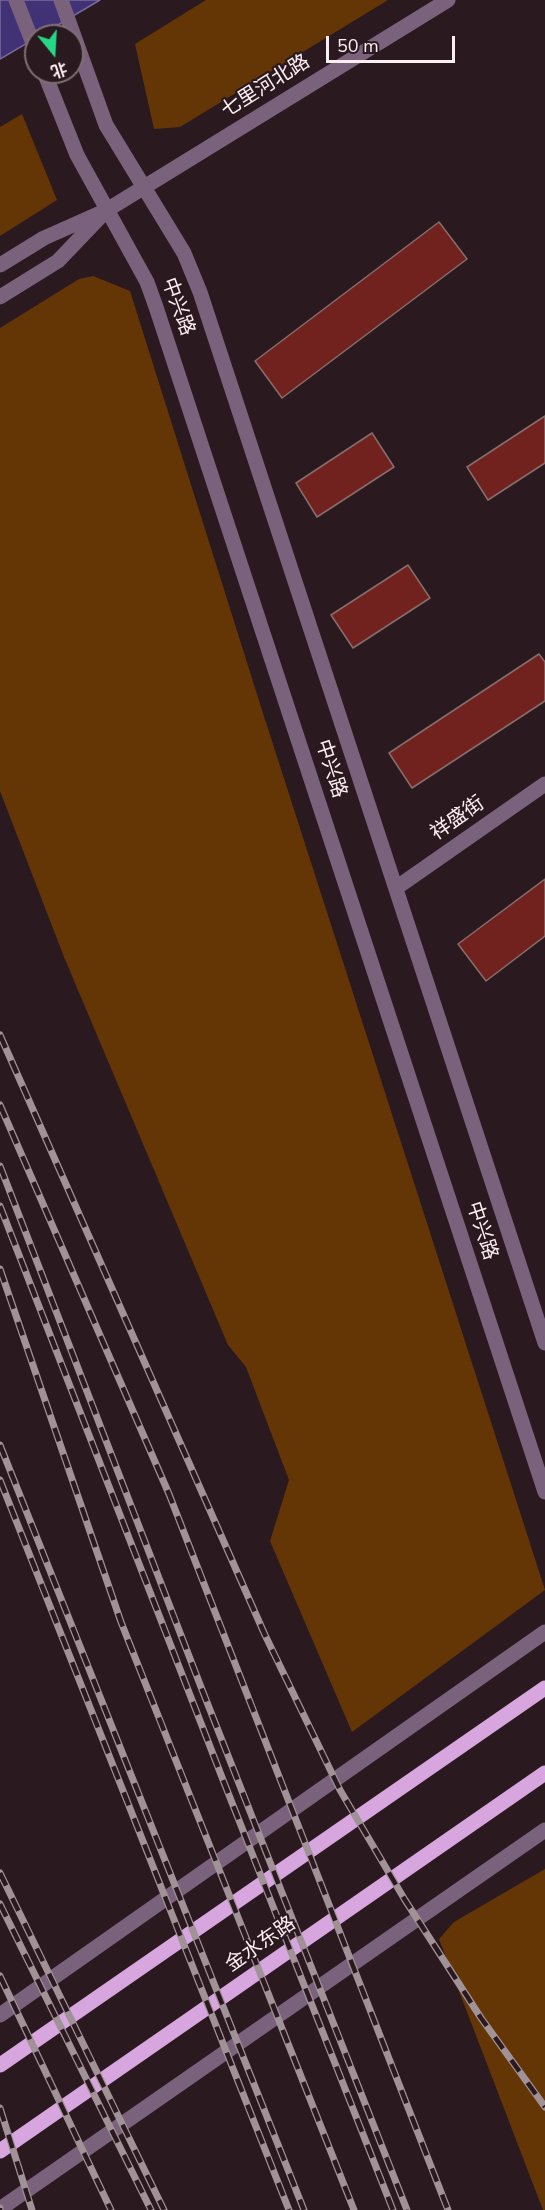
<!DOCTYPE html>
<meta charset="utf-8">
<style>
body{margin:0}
#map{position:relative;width:545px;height:2210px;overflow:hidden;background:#2b1920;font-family:"Nunito Sans","Noto Sans SC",sans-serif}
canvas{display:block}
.north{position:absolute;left:24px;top:24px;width:60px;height:60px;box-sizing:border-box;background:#2b1920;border:2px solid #7f6f74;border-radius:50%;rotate:162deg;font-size:16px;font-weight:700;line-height:24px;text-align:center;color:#fceff3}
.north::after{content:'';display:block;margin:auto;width:21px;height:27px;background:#26d886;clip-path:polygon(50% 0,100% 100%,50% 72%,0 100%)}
.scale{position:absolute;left:326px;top:36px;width:129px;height:27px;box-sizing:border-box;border:3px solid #fceff3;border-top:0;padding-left:8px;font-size:18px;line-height:21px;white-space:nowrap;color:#fceff3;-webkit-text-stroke:4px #2b1920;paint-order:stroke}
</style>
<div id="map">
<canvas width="545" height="2210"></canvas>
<div class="north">北</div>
<div class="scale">50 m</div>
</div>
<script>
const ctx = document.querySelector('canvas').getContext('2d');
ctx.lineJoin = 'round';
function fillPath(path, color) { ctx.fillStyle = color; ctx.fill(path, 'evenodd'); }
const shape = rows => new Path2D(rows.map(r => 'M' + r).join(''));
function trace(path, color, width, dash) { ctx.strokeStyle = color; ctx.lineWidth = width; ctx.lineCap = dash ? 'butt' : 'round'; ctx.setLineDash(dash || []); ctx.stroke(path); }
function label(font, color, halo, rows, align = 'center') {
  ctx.font = font + ' "Nunito Sans","Noto Sans SC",sans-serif'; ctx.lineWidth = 4.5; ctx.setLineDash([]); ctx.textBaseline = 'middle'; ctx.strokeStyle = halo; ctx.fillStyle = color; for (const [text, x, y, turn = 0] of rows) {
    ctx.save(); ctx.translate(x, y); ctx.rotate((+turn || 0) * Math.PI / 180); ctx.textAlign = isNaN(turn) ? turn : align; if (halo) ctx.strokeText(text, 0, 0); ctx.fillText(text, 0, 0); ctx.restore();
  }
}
fillPath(shape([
 [206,0,388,0,180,127,154,129,135,44],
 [22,114,57,200,0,236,0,127],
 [93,276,130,291,261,707,545,1590,352,1732,270,1541,289,1480,246,1367,228,1345,64,957,0,791,0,328,79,279],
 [545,1869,545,2210,543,2210,439,1939,454,1922]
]), '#643605');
const water = shape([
 [0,0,100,0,0,59,0,0]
]);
fillPath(water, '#413276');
trace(water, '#796b9c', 1.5);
const building = shape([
 [439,222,467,259,282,398,255,361,439,222],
 [545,416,545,463,488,500,467,467,545,416],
 [372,433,394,467,317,517,296,483,372,433],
 [408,565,430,598,353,648,331,615,408,565],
 [539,654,545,662,545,701,412,788,389,753,539,654],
 [545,879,545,936,486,981,458,944,545,879]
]);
fillPath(building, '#72221e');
trace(building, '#866e6b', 1.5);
trace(shape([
 [16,0,36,51],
 [61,0,106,125,184,253,200,292,545,1343],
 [44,72,77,155,147,282,156,307,545,1492],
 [0,265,44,238,107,210,448,0],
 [0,297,58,261,101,216],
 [396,888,545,784],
 [0,2015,545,1632],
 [0,2209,545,1830]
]), '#7a627d', 15);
trace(shape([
 [0,2065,545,1688],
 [0,2151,545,1773]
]), '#d8a6de', 15);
const rail = shape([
 [0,1035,265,1635,340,1790,405,1900,481,2018,545,2107],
 [0,1105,169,1494,448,2210],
 [0,1166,201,1687,407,2210],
 [0,1206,225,1785,393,2210],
 [0,1269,121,1622,354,2210],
 [0,1445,304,2210],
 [0,1480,289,2210],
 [0,1873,164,2210],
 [0,1904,151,2210],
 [0,1976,111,2210],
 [0,2108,32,2210],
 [0,2208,0,2210]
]);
trace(rail, '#a19297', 7);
trace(rail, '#2b1920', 4.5, [14]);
label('20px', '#fceff3', '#2b1920', [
 ["七里河北路",266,87,-32],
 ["中兴路",177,307,70],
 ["中兴路",330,769,72],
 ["祥盛街",458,819,-35],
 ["中兴路",481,1231,72],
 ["金水东路",261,1945,-35]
]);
</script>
